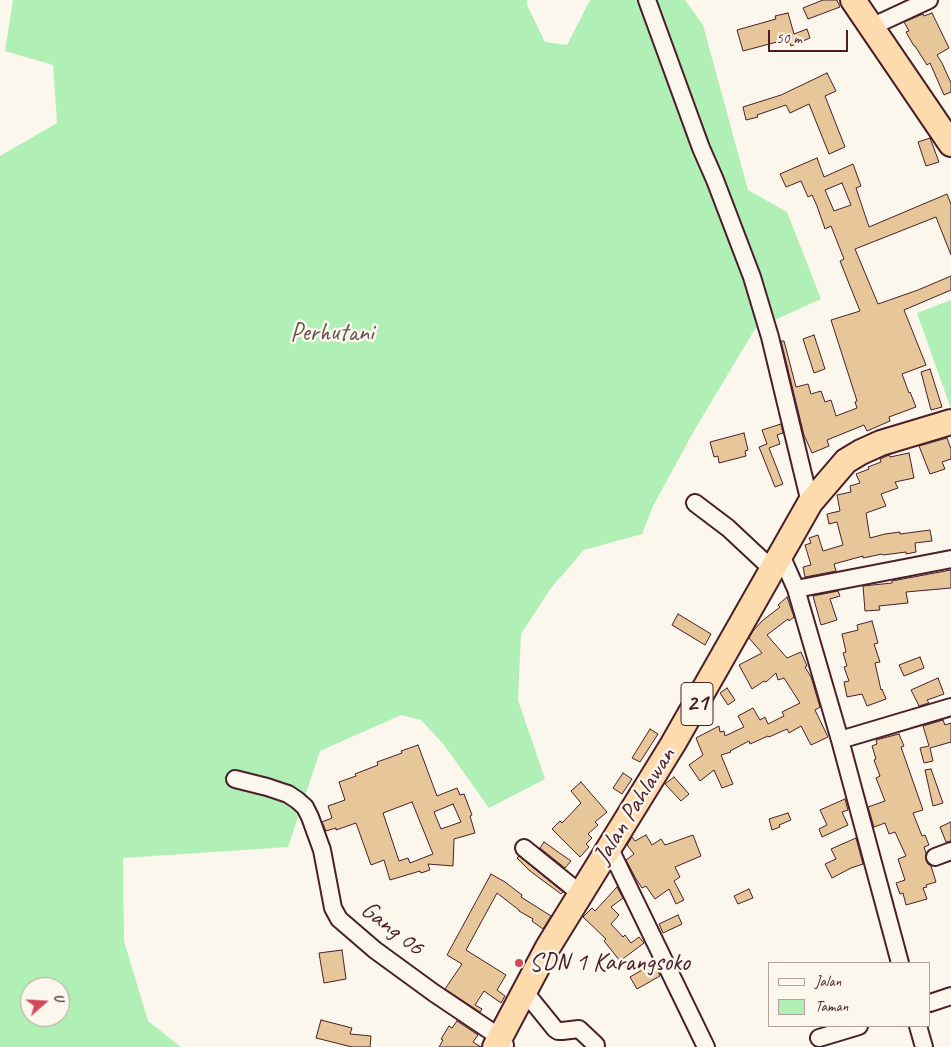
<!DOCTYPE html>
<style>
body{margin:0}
#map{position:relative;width:951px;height:1047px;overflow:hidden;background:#fbf7ec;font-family:Caveat,sans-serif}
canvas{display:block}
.legend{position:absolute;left:768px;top:962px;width:162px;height:65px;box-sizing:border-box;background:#fbf7ec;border:1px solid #b4a19f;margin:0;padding:6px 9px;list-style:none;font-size:15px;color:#4a1f2b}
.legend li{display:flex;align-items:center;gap:10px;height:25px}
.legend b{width:25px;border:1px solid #b4a19f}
.north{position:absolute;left:20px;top:977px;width:50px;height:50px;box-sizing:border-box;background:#fbf7ec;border:1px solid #b4a19f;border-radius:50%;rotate:71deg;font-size:14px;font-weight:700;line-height:20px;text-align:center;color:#4a1f2b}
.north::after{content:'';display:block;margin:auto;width:18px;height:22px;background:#d1495b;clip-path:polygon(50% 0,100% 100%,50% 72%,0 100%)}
.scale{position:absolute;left:768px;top:30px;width:80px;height:22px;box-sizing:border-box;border:2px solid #4a1f2b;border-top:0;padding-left:6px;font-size:15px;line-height:18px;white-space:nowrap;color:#4a1f2b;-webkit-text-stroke:4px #fbf7ec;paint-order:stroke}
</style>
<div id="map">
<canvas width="951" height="1047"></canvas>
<ul class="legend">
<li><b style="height:6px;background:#fbf7ec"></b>Jalan</li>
<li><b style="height:14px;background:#b0efb6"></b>Taman</li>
</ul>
<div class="north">U</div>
<div class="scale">50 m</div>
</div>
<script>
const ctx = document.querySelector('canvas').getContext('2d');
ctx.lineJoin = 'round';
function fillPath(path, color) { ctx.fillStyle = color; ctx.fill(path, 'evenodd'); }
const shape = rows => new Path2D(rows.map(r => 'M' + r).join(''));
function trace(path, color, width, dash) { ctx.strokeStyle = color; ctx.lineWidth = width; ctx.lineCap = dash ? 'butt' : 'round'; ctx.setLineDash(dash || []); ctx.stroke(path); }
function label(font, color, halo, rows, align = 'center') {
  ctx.font = font + ' Caveat,sans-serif'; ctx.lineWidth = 5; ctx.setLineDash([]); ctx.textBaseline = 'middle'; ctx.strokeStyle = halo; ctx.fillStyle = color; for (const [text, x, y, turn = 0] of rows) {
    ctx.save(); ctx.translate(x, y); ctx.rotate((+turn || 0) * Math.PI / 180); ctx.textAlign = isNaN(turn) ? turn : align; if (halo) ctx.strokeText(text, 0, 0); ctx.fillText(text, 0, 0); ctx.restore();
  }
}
fillPath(shape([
 [13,0,527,0,527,5,545,42,567,45,589,2,591,0,685,0,703,25,748,190,787,212,821,299,755,329,695,429,653,506,642,534,584,550,551,588,521,634,518,700,545,779,489,808,444,745,421,720,401,715,320,751,288,847,123,858,124,941,148,1021,181,1047,0,1047,0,156,57,123,53,65,5,51],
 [30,987,60,987,60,1017,30,1017],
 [951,300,951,409,917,313]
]), '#b0efb6');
const building = shape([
 [823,0,837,0,840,7,808,19,803,8,823,0],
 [788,13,794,34,807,29,810,38,791,46,788,39,743,51,737,30,776,19,775,16,788,13],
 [932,13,949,48,937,55,942,63,951,83,951,92,944,95,930,63,927,65,915,46,914,46,906,32,909,31,904,22,923,14,924,16,932,13],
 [827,73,836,91,825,96,845,147,829,154,809,104,790,113,786,105,757,115,758,117,746,120,743,107,781,95,827,73],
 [930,138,939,162,926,166,918,142,930,138],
 [817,158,824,177,853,164,861,186,856,188,869,227,947,194,951,204,951,255,936,217,855,249,878,304,918,290,951,276,951,290,904,310,926,365,902,374,909,393,910,392,916,407,889,417,890,421,867,431,864,425,827,440,829,446,812,453,804,435,781,341,784,341,796,387,808,384,811,394,821,391,825,402,831,400,836,416,857,408,855,402,857,401,831,320,860,311,840,261,844,259,831,226,825,229,817,206,812,195,808,197,801,181,786,187,780,174,817,158],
 [842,183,851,205,834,211,825,190,842,183],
 [814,335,825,369,814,373,803,339,814,335],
 [930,369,942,407,931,410,921,372,930,369],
 [781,424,783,433,777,435,780,444,769,448,783,484,775,487,759,447,767,444,762,430,781,424],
 [744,433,748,450,745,451,746,456,719,463,718,456,714,457,710,442,744,433],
 [947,438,951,449,951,459,942,462,945,469,930,474,919,446,947,438],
 [909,453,914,478,895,482,898,488,881,494,886,506,866,513,870,538,885,534,900,532,900,534,930,530,932,541,915,543,916,552,906,554,906,552,883,555,882,554,863,558,863,556,834,564,836,571,805,577,803,567,811,565,805,545,811,543,809,538,818,535,823,551,843,545,837,522,829,524,827,514,840,511,837,495,851,492,850,486,860,483,856,474,869,469,868,467,881,462,880,459,889,455,890,457,909,453],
 [951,570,951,588,906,592,908,603,879,606,880,610,865,611,863,586,892,583,892,581,951,570],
 [838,591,840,596,830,599,837,620,821,625,813,596,838,591],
 [787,597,794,617,789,621,788,619,767,635,787,658,801,652,807,666,805,667,811,677,820,707,815,710,828,737,811,745,801,726,789,733,787,729,769,737,768,736,750,744,749,741,730,751,731,752,721,755,733,784,722,788,714,770,700,781,689,765,703,755,696,738,719,726,720,732,724,731,725,736,744,727,738,716,753,708,760,720,765,717,768,724,784,716,782,712,800,703,784,678,778,680,776,673,766,682,764,681,752,689,739,665,762,653,749,638,753,631,762,621,780,607,778,605,787,597],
 [678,614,711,634,705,645,672,625,678,614],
 [872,621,878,643,874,644,880,662,875,663,881,690,882,689,886,699,867,706,862,694,847,697,844,682,849,681,844,667,847,666,843,653,846,652,842,634,858,630,857,625,872,621],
 [920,657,924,668,904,676,899,665,920,657],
 [938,678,944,694,927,700,929,703,919,706,911,690,938,678],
 [727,688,735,700,728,705,720,693,727,688],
 [943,720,945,725,951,723,951,742,930,748,933,761,924,763,920,748,929,746,923,726,943,720],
 [650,729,658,734,640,762,632,758,650,729],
 [899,734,904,746,901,747,923,810,913,813,922,836,925,835,929,845,924,847,926,853,926,860,928,864,931,866,936,882,926,885,927,887,923,888,927,899,906,905,903,893,900,894,896,883,905,880,898,859,906,856,895,832,889,834,885,823,874,827,868,807,885,801,876,778,880,776,874,760,876,759,872,746,877,744,876,740,899,734],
 [418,745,437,796,457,788,460,795,464,794,472,815,470,816,475,833,454,839,453,866,428,864,430,870,421,873,420,871,390,880,384,860,371,865,356,823,336,830,336,828,326,831,322,822,332,818,328,806,345,800,339,782,356,776,355,774,378,765,377,762,402,753,401,751,418,745],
 [412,802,433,854,410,863,408,858,399,861,383,813,412,802],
 [453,804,461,822,441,829,434,812,453,804],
 [931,769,943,803,933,806,925,770,931,769],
 [623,773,632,779,622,794,613,788,623,773],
 [674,777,689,794,681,801,665,784,674,777],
 [581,782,607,812,595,822,598,825,588,834,592,838,586,844,589,847,580,857,552,829,560,821,562,823,581,803,571,791,581,782],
 [845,799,848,810,842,812,848,825,822,837,819,829,827,825,820,810,845,799],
 [788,813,791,820,779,825,780,827,772,830,769,819,788,813],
 [951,822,951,841,946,842,940,827,951,822],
 [646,835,652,845,661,839,665,845,693,835,701,856,675,867,680,877,674,881,684,900,676,904,669,889,655,899,646,886,642,888,636,879,626,860,634,854,627,845,632,837,635,841,646,835],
 [856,838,863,864,851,868,832,878,825,864,836,859,831,849,856,838],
 [544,842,571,861,565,868,540,848,544,842],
 [519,856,563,892,561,894,530,871,517,858,519,856],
 [491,874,505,882,522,895,521,897,551,916,543,929,532,921,533,919,519,911,519,910,497,893,466,950,506,975,497,990,505,996,501,1003,484,991,475,1005,482,1009,480,1012,445,989,462,964,447,955,491,874],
 [617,887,623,898,611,907,619,915,611,924,623,937,625,935,631,943,639,937,644,943,620,961,604,941,606,939,583,917,592,908,595,911,617,887],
 [749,889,753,898,738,904,734,896,749,889],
 [678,915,682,924,663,933,659,924,678,915],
 [342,950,346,979,324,983,319,953,342,950],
 [654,963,660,976,637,989,630,977,654,963],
 [321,1020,352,1028,350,1034,371,1036,370,1047,352,1047,316,1038,321,1020],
 [457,1021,478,1035,473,1042,481,1047,439,1047,443,1040,441,1039,449,1026,452,1028,457,1021]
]);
fillPath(building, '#e7c799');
trace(building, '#4a1f2b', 1);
const minor = shape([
 [647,0,701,148,715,180,752,277,770,337,810,503],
 [871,27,929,0],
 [695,503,728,528,773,570],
 [781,555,796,589,840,740,900,963],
 [796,589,951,559],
 [840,740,951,707],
 [235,779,267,787,288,794,297,800,305,807,310,817,322,850,333,908,339,919,375,950,434,993,501,1038,505,1045],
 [609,847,706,1047],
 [524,848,581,894],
 [935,857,951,851],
 [525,992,555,1029,558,1031,562,1031,579,1029,596,1045],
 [930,1003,951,996],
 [918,1026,924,1047],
 [819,1038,859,1026]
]);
const highway = shape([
 [853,0,951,144],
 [495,1047,548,947,673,744,810,503,846,461,861,452,881,443,951,422]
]);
trace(minor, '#4a1f2b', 20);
trace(highway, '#4a1f2b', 28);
trace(minor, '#fbf7ec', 16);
trace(highway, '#fedbac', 24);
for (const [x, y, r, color] of [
 [519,963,5,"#d1495b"]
]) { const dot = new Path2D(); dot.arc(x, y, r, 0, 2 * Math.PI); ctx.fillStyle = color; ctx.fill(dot); trace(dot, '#fbf7ec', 2); }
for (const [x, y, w] of [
 [697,704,32]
]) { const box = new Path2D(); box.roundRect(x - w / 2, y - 21.5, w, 43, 4); ctx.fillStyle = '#fbf7ec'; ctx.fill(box); trace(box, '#4a1f2b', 1); }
label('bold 24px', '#4a1f2b', null, [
 ["21",697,704]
]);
label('25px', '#64534e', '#fbf7ec', [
 ["Perhutani",332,333]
]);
label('25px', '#4a1f2b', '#fbf7ec', [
 ["Jalan Pahlawan",635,806,-58],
 ["Gang 06",392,929,38]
]);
label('25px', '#4a1f2b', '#fbf7ec', [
 ["SDN 1 Karangsoko",529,963]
], 'left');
</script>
